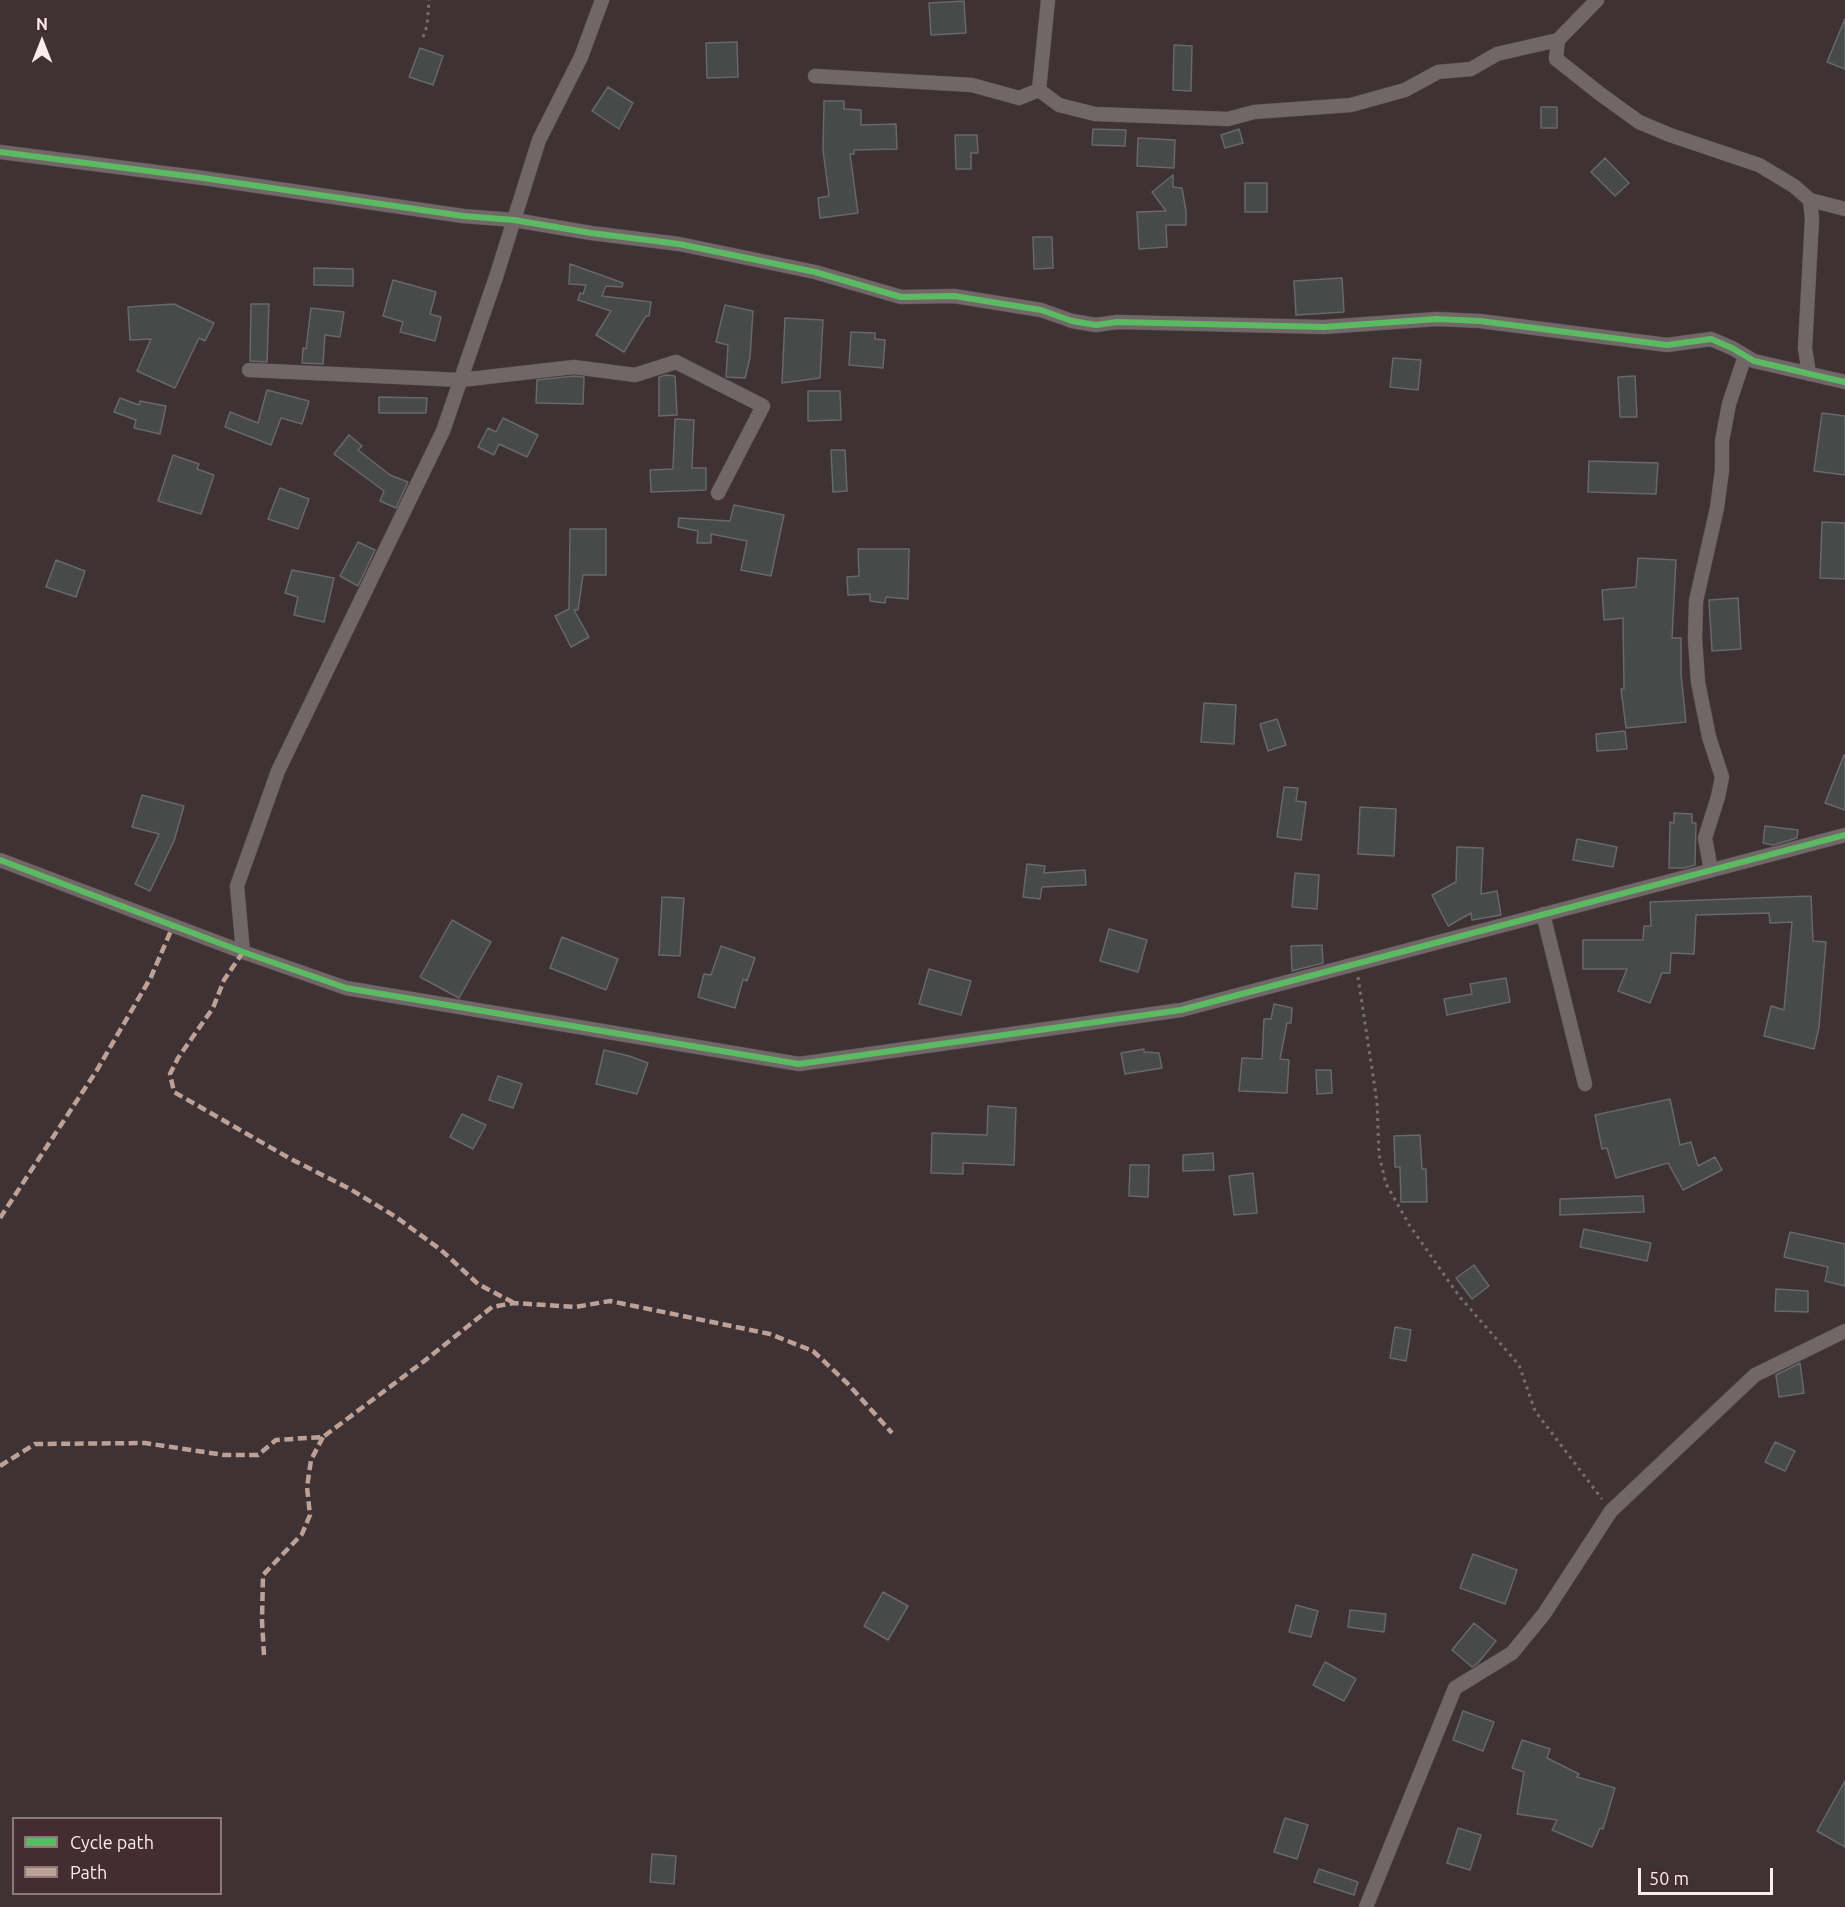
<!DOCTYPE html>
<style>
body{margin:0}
#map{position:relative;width:1845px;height:1907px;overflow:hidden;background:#3e3234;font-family:Ubuntu,sans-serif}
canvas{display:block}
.legend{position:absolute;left:12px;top:1817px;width:210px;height:78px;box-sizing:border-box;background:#432d31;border:2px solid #8d797d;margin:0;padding:8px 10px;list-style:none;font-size:18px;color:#fbecee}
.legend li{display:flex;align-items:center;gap:12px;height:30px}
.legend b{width:30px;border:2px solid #8d797d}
.north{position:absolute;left:12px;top:12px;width:60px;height:60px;-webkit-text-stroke:4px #432d31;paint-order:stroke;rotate:0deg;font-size:16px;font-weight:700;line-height:24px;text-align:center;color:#fbecee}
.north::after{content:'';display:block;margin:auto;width:21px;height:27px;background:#fbecee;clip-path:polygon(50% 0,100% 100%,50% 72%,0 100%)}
.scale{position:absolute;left:1638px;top:1868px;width:135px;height:27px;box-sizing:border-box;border:3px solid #fbecee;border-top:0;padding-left:8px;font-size:18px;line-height:21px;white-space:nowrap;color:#fbecee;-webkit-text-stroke:4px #432d31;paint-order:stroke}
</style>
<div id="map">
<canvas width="1845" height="1907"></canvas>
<ul class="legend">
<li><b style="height:8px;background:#5cba63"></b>Cycle path</li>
<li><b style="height:8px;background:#bda197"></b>Path</li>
</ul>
<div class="north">N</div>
<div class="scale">50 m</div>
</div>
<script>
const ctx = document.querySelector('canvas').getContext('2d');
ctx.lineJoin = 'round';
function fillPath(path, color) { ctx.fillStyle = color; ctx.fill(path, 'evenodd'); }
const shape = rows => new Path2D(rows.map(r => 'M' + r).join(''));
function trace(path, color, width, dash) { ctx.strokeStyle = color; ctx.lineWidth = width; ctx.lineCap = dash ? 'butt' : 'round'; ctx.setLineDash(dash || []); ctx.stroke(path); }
const building = shape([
 [964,1,966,33,931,35,929,3,964,1],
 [1845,19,1845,69,1827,62,1845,19],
 [737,42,738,77,707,78,706,43,737,42],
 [1174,45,1192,46,1191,91,1173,90,1174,45],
 [420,48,443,56,433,85,409,77,420,48],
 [608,87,633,103,619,129,592,111,608,87],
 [824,101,844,101,844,109,861,110,861,125,896,124,897,149,854,150,854,154,850,154,858,213,820,218,818,198,829,196,823,150,824,101],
 [1541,107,1557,107,1557,128,1541,128,1541,107],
 [1093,129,1126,130,1125,146,1092,145,1093,129],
 [1239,129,1243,143,1225,148,1221,135,1239,129],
 [955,135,977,135,978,153,971,153,971,169,956,169,955,135],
 [1138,138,1175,140,1174,168,1137,166,1138,138],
 [1605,158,1629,183,1615,196,1591,172,1605,158],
 [1173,175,1173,187,1182,188,1186,211,1186,225,1166,225,1167,247,1139,249,1137,212,1166,211,1152,192,1173,175],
 [1245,183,1267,183,1267,212,1245,212,1245,183],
 [1033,237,1052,237,1053,268,1034,269,1033,237],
 [570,264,623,283,622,287,606,286,602,296,651,302,649,316,646,316,624,352,596,335,611,311,578,300,580,293,583,294,586,285,569,284,570,264],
 [314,268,353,269,353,286,314,285,314,268],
 [1342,278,1344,312,1296,315,1294,281,1342,278],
 [393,280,436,292,430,314,441,317,435,341,400,332,403,322,383,316,393,280],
 [174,304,214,323,205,341,199,338,175,388,137,371,151,339,130,340,128,307,174,304],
 [251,304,269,304,267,362,250,361,251,304],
 [725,305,753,311,750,358,745,378,726,377,728,345,716,342,725,305],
 [311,308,344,312,340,337,325,335,323,364,302,363,303,348,306,349,311,308],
 [785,318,823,320,820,378,782,383,785,318],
 [851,332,875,333,875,339,885,340,883,368,849,365,851,332],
 [1393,358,1421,360,1418,390,1390,387,1393,358],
 [666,375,675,376,677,415,659,416,659,377,666,375],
 [574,376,584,377,583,404,536,403,537,380,574,376],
 [1635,376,1637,417,1620,417,1618,377,1635,376],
 [267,390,309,401,302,424,281,418,271,445,225,427,230,412,258,423,267,390],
 [808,391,840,391,841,420,808,421,808,391],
 [379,397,427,398,426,413,379,413,379,397],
 [120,398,139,405,140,401,166,406,160,434,134,428,136,420,114,412,120,398],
 [1822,413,1845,416,1845,475,1814,471,1822,413],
 [503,418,538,435,527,457,499,444,494,455,478,447,488,428,496,432,503,418],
 [675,419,694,420,692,468,706,468,706,490,651,492,650,470,673,469,675,419],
 [349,435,362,446,358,450,390,475,408,482,396,508,380,501,384,491,334,454,349,435],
 [831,450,845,450,847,491,833,492,831,450],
 [173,455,199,464,197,469,214,475,201,514,158,501,173,455],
 [1589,461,1658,463,1656,494,1588,492,1589,461],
 [280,488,309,499,298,529,268,519,280,488],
 [734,505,784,515,771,576,741,570,747,541,711,534,711,543,697,543,698,531,678,527,679,518,730,521,734,505],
 [1822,522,1845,523,1845,579,1820,578,1822,522],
 [570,529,606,529,606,575,583,575,578,610,574,610,589,637,571,647,555,616,569,609,570,529],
 [358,542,375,550,358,586,340,576,358,542],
 [858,549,909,549,908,599,886,597,885,603,870,601,870,594,848,595,847,577,859,576,858,549],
 [1638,558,1676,560,1672,638,1681,638,1681,674,1686,722,1626,728,1621,689,1624,689,1623,618,1604,620,1602,590,1636,587,1638,558],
 [56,560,85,571,76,597,46,587,56,560],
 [292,570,334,578,324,622,294,615,298,597,285,593,292,570],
 [1738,598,1741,649,1712,651,1709,600,1738,598],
 [1204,703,1236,705,1234,744,1201,742,1204,703],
 [1277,719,1286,745,1268,751,1260,724,1277,719],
 [1625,731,1627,749,1597,751,1596,734,1625,731],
 [1844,755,1845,755,1845,810,1825,803,1844,755],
 [1284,787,1298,788,1296,801,1306,802,1301,840,1277,837,1284,787],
 [142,795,184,806,174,841,150,891,135,884,159,834,132,827,142,795],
 [1360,807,1396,809,1394,856,1358,854,1360,807],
 [1674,813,1692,814,1692,823,1696,823,1695,865,1684,868,1669,868,1670,822,1674,823,1674,813],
 [1765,826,1798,830,1797,838,1773,845,1763,843,1765,826],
 [1577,839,1617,847,1613,867,1573,860,1577,839],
 [1457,847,1483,848,1481,894,1497,891,1501,915,1472,920,1471,913,1448,926,1432,895,1456,882,1457,847],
 [1027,864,1045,866,1044,873,1085,870,1086,885,1042,887,1040,899,1023,897,1027,864],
 [1295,873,1319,875,1317,909,1292,907,1295,873],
 [1811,896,1813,941,1826,942,1819,1027,1814,1049,1764,1036,1771,1006,1784,1010,1792,922,1770,923,1769,913,1696,915,1694,954,1671,953,1670,973,1662,973,1650,1003,1618,991,1627,969,1583,969,1583,940,1643,940,1644,926,1651,926,1650,902,1811,896],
 [662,897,684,898,680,956,659,955,662,897],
 [452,920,491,942,459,998,420,977,452,920],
 [1109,929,1147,940,1138,972,1100,961,1109,929],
 [562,937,618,959,606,990,550,968,562,937],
 [1322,945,1323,963,1292,971,1291,946,1322,945],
 [721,946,755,958,747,981,743,979,735,1008,698,997,704,974,711,975,721,946],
 [929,969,971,981,961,1015,919,1004,929,969],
 [1506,978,1510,1002,1447,1015,1444,999,1472,994,1470,984,1506,978],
 [1274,1004,1292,1008,1291,1023,1287,1023,1280,1059,1289,1060,1287,1093,1239,1091,1242,1058,1262,1059,1264,1019,1271,1019,1274,1004],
 [1144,1049,1144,1052,1159,1053,1162,1068,1125,1074,1121,1053,1144,1049],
 [604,1050,629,1056,648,1063,637,1094,596,1084,604,1050],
 [1316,1070,1331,1070,1332,1093,1317,1094,1316,1070],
 [498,1076,522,1084,513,1108,489,1100,498,1076],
 [1670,1099,1680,1145,1691,1142,1698,1166,1715,1157,1722,1170,1683,1190,1668,1163,1616,1178,1607,1148,1602,1149,1595,1115,1670,1099],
 [988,1106,1016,1108,1014,1165,963,1163,963,1174,931,1173,932,1133,987,1135,988,1106],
 [462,1114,486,1125,473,1149,450,1137,462,1114],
 [1420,1135,1422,1169,1426,1169,1427,1202,1401,1202,1400,1167,1395,1167,1394,1136,1420,1135],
 [1213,1153,1214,1170,1183,1171,1183,1155,1213,1153],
 [1130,1165,1149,1165,1148,1197,1129,1196,1130,1165],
 [1253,1173,1257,1213,1234,1215,1229,1176,1253,1173],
 [1643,1196,1644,1212,1560,1215,1560,1199,1643,1196],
 [1584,1229,1651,1243,1647,1261,1580,1247,1584,1229],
 [1790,1232,1845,1244,1845,1286,1825,1281,1828,1267,1784,1257,1790,1232],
 [1474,1265,1489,1286,1472,1299,1456,1278,1474,1265],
 [1776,1289,1808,1291,1808,1312,1775,1311,1776,1289],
 [1395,1327,1411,1330,1406,1361,1390,1358,1395,1327],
 [1800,1363,1804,1393,1779,1397,1776,1375,1800,1363],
 [1775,1442,1795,1451,1785,1471,1765,1462,1775,1442],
 [1473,1554,1517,1570,1505,1604,1460,1588,1473,1554],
 [883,1592,908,1606,888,1640,864,1626,883,1592],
 [1296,1605,1318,1611,1311,1637,1289,1632,1296,1605],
 [1350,1610,1386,1614,1384,1632,1348,1627,1350,1610],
 [1474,1623,1496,1641,1478,1663,1472,1667,1452,1650,1474,1623],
 [1325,1662,1356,1679,1344,1701,1313,1685,1325,1662],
 [1463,1711,1494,1722,1483,1751,1453,1740,1463,1711],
 [1522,1740,1550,1749,1547,1758,1579,1774,1577,1777,1615,1788,1603,1829,1600,1828,1592,1847,1552,1830,1557,1820,1517,1814,1524,1772,1512,1768,1522,1740],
 [1845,1781,1845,1847,1817,1831,1845,1781],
 [1285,1818,1308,1825,1297,1859,1274,1852,1285,1818],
 [1458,1828,1481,1835,1470,1870,1447,1863,1458,1828],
 [652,1854,676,1856,674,1884,650,1882,652,1854],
 [1319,1869,1358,1882,1354,1895,1314,1882,1319,1869]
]);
fillPath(building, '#484949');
trace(building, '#676868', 1.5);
const minor = shape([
 [1048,0,1039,90,1059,105,1095,114,1228,119,1254,112,1351,105,1405,90,1438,72,1471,69,1497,54,1558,40,1556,59,1599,93,1639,122,1670,135,1759,165,1794,186,1810,200,1812,219,1805,348,1809,374],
 [1558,40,1597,0],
 [815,76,972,85,1019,98,1039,90],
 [0,152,203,178,463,216,514,220,591,233,679,244,815,272,901,297,954,296,1041,310,1072,321,1096,325,1117,322,1324,327,1437,319,1480,321,1667,345,1711,339,1732,348,1754,361,1845,382],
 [1810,200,1845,209],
 [249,370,461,380,574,367,635,375,676,362,763,406,718,493],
 [0,860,243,952,346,988,799,1064,1181,1010,1845,835],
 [1711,870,1705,838,1718,797,1722,777,1709,737,1698,682,1695,639,1696,601,1717,508,1722,470,1722,441,1729,404,1745,356],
 [1543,914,1585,1084],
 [243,952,237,886,278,771,443,431,496,277,539,140,581,57,602,0],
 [1366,1907,1455,1688,1512,1653,1544,1614,1611,1511,1755,1375,1845,1331]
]);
trace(minor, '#584e4f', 15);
trace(shape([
 [423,37,427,26,429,0],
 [1358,977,1377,1102,1379,1155,1386,1184,1410,1226,1459,1296,1519,1365,1535,1411,1602,1499]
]), '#776e70', 3, [3, 4.5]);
trace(minor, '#716769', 14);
trace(shape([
 [243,952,224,980,213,1008,178,1058,170,1074,174,1092,289,1158,350,1189,396,1217,441,1250,478,1284,514,1303],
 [0,1218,97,1070,151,977,173,926],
 [0,1466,35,1444,145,1443,224,1455,258,1455,276,1440,323,1437,423,1362,492,1307,514,1303,575,1307,610,1301,770,1334,813,1351,847,1383,892,1433],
 [264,1655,262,1621,263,1575,302,1534,310,1515,307,1487,311,1460,323,1437]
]), '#bda197', 4.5, [9, 4.5]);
trace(shape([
 [0,152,203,178,463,216,514,220,591,233,679,244,815,272,901,297,954,296,1041,310,1072,321,1096,325,1117,322,1324,327,1437,319,1480,321,1667,345,1711,339,1732,348,1754,361,1845,382],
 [0,860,243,952,346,988,799,1064,1181,1010,1845,835]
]), '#5cba63', 6);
</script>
